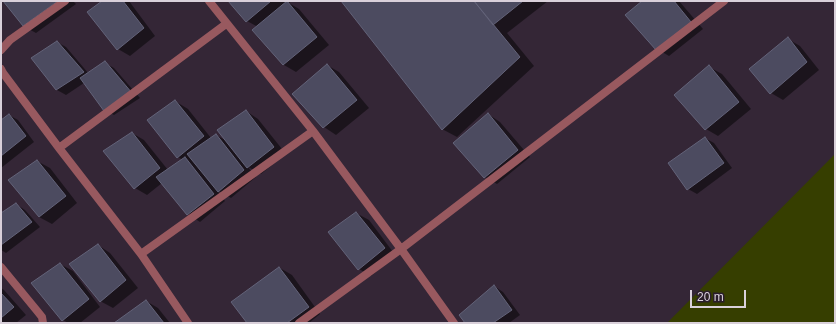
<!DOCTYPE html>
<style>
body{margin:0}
#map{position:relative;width:836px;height:324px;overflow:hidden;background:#342636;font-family:Arial,sans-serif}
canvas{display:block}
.frame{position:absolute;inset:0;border:2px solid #d9d0da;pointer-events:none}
.scale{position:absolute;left:690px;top:290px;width:56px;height:18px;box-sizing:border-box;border:2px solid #d9d0da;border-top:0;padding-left:5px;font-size:12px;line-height:14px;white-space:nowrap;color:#d9d0da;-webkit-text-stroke:3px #2a1d2c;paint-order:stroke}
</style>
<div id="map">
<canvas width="836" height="324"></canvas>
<div class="frame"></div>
<div class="scale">20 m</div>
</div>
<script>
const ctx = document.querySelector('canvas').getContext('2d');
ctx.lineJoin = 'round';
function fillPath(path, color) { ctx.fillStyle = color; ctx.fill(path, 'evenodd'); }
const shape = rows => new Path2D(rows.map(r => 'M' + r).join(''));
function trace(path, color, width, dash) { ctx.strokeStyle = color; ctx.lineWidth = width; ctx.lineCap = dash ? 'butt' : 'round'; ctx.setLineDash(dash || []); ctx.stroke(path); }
fillPath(shape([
 [835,154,835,323,667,323]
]), '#363e00');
fillPath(shape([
 [5,1,73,1,76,4,36,33,23,26],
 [104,1,129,1,155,36,130,56,118,49],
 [229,1,292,1,289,3,299,9,329,45,296,72,284,65,253,31,258,27,247,21],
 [343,1,548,1,507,33,534,66,457,137,442,129],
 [643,1,679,1,703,29,669,56,657,49],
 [788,39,800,46,819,70,783,100,771,93],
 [57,42,66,47,89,74,105,63,114,68,140,98,114,115,105,110,84,83,66,95,57,90,33,58],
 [327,65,339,72,369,108,336,135,324,127],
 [709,67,722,74,751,109,718,136,706,129],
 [175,101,188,109,211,138,216,135,227,141,246,111,258,119,286,154,261,174,248,167,256,177,231,198,217,190,225,201,200,222,188,214,162,183,147,195,135,188,132,133,144,140,168,170,183,160,178,157],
 [488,114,500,122,530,157,497,184,485,177],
 [9,115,18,120,34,142,1,168,1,121],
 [705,138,714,143,732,168,697,194,688,189],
 [37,161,50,168,77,203,52,224,39,217,10,180],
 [16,204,25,210,40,227,6,253,1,250,1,214],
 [356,213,369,220,396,256,371,276,359,269],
 [98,245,110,253,138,288,113,308,100,301],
 [60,264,73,271,100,307,80,323,68,323,63,320],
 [280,268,292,275,320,314,309,323,248,323],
 [494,286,503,292,520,315,509,323,466,323],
 [1,288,4,290,26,315,16,323,1,323],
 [146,301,158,308,170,323,116,323]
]), '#0007');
const building = shape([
 [3,1,58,1,23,26,3,1],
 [102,1,123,1,144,28,117,50,87,12,102,1],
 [228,1,271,1,246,22,228,1],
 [287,1,317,37,283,65,252,30,287,1],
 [341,1,474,1,520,57,442,130,341,1],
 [474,1,523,1,493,25,474,1],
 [642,1,674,1,691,22,656,50,625,15,642,1],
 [788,37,807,62,770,94,749,69,788,37],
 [57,41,84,72,56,90,31,58,57,41],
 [105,61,132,93,104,111,80,78,105,61],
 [327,64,357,100,323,128,292,94,327,64],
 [709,65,739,102,705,130,674,95,709,65],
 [175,100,204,136,177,158,147,120,175,100],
 [246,110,274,147,247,168,217,130,246,110],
 [488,113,518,150,484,178,453,143,488,113],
 [9,114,26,136,1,156,1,120,9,114],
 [132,132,160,168,134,189,103,151,132,132],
 [216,134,244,170,218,192,187,154,216,134],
 [705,137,724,163,687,190,668,163,705,137],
 [185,157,214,194,187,215,156,177,185,157],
 [37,160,66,196,39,217,8,180,37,160],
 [16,203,32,222,1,245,1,213,16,203],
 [356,212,385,248,358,270,328,232,356,212],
 [98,244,126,280,100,302,69,264,98,244],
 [60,263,89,299,62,321,31,283,60,263],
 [279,267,309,307,287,323,247,323,231,302,279,267],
 [494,285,512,310,493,323,465,323,459,315,494,285],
 [1,293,14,307,1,318,1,293],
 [146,300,164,323,114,323,146,300]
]);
fillPath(building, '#4c4b60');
trace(building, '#636379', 1);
trace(shape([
 [209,1,313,131,401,249,454,323],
 [1,50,10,40,65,1],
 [1,69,3,73,59,148,141,254,188,323],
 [59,148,226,24],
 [141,254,313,131],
 [1,267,38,312,42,317,43,323],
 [299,323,401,249,724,1]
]), '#98595f', 8);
</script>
